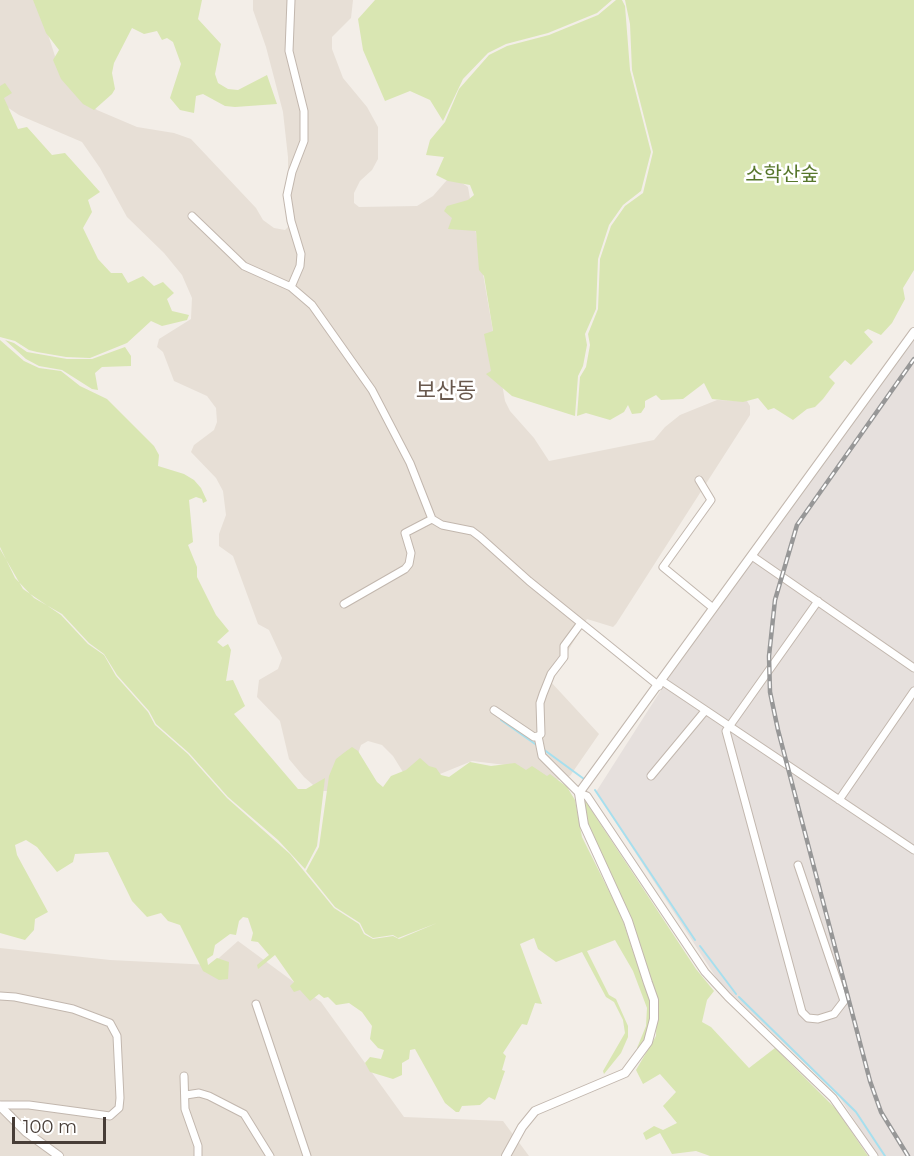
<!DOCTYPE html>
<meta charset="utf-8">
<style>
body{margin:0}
#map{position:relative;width:914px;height:1156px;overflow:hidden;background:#f3eee8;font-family:Montserrat,sans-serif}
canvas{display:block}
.scale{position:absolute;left:12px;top:1117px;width:94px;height:27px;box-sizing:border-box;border:3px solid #473d37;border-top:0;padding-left:8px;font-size:18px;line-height:21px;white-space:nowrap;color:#473d37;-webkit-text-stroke:4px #fff;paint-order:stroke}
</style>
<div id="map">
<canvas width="914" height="1156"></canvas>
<div class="scale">100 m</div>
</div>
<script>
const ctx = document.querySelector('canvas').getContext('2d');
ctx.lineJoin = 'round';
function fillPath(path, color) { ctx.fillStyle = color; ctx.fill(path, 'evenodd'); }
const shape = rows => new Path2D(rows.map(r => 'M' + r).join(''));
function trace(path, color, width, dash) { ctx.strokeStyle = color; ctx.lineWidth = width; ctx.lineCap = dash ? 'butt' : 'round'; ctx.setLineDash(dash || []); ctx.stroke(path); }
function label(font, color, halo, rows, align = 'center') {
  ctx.font = font + ' Montserrat,"Noto Sans KR",sans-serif'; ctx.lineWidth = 5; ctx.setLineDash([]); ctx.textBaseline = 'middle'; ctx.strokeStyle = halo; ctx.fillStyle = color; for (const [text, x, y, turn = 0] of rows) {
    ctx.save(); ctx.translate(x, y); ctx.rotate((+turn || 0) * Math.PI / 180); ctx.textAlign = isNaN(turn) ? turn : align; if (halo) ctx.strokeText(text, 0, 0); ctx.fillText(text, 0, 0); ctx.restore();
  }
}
fillPath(shape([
 [0,0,37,0,62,78,97,110,137,127,174,133,191,139,256,208,263,220,274,228,285,230,288,227,288,157,283,112,266,47,253,10,253,0,353,0,351,18,332,37,332,49,343,78,367,107,378,127,378,159,372,170,360,181,354,193,354,203,359,207,417,206,433,196,447,180,455,178,468,187,505,401,510,411,534,438,549,461,654,440,665,427,680,415,717,400,747,401,750,406,750,415,616,624,613,627,587,619,550,681,599,734,570,776,558,780,506,765,472,761,440,774,406,777,393,756,382,745,368,741,361,745,353,768,328,791,320,791,304,777,289,759,280,721,257,697,259,680,278,669,282,658,269,630,258,624,233,556,219,546,219,534,226,515,223,491,216,478,191,452,194,445,214,430,217,422,216,408,207,396,174,381,163,352,157,347,159,339,191,319,192,298,182,275,164,253,127,217,100,168,82,142,19,115,7,107,0,97],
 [238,941,321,1002,404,1117,503,1121,529,1156,0,1156,0,948,110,960,211,965]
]), '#e7dfd6');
fillPath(shape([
 [914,338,914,1156,877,1156,839,1096,719,982,596,792,670,676]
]), '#e6e0dd');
fillPath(shape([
 [33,0,202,0,198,19,221,44,215,74,218,83,228,89,238,90,267,75,277,104,235,107,225,106,203,94,196,96,194,113,180,110,170,98,181,64,173,42,167,38,162,40,157,31,144,34,132,28,114,63,112,73,115,89,112,94,94,110,83,104,61,79,53,60,59,50,46,33],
 [375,0,612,0,597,13,548,33,506,44,488,53,463,79,443,121,430,100,410,91,385,101,363,50,358,19],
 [616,0,622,0,625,6,630,70,651,152,641,191,623,205,609,225,598,259,596,309,585,334,587,345,583,366,578,376,575,416,512,396,486,374,491,371,484,334,493,331,484,276,479,270,476,231,448,229,452,218,444,211,447,206,468,200,474,195,470,185,448,181,436,175,444,157,426,155,430,140,445,122,459,89,489,55,507,46,549,35,598,15],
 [625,0,914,0,914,270,903,288,905,299,892,323,881,335,868,329,864,332,873,342,851,365,845,360,829,377,835,383,823,399,815,407,807,409,793,420,774,408,768,410,758,398,743,402,712,399,704,383,683,399,661,400,656,395,645,401,645,407,641,413,632,414,628,405,624,412,610,420,586,413,577,416,580,377,586,367,590,345,588,334,598,309,600,259,611,226,625,206,643,193,653,152,632,70,630,24],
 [5,83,12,93,4,98,18,129,27,127,52,155,65,153,100,192,88,200,92,212,83,228,98,259,111,273,122,273,128,283,143,276,154,286,163,282,174,293,167,299,172,311,189,315,187,320,162,326,151,321,127,343,90,358,66,357,37,352,29,350,15,341,0,337,0,86],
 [0,340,24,361,39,368,61,371,80,386,107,399,154,446,159,455,158,466,184,474,194,480,201,488,207,501,203,503,202,499,196,497,189,500,193,542,188,545,197,567,197,577,216,615,229,631,217,642,223,647,228,644,231,650,226,681,233,680,245,706,234,714,298,789,306,789,325,778,317,846,305,869,278,840,228,797,189,753,156,724,149,711,117,675,104,654,89,643,62,614,34,598,15,578,0,547],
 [5,340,14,343,27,352,67,359,92,359,125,347,131,356,131,366,102,367,95,373,98,390,92,389,62,370,39,366,26,359],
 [0,549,23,589,61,615,88,644,104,655,116,676,148,712,155,725,188,754,227,798,290,854,334,908,359,924,364,934,373,939,393,936,399,939,437,923,398,938,393,935,373,938,365,933,360,923,335,907,306,871,319,847,329,776,336,759,345,752,352,747,358,751,377,782,383,787,391,776,406,770,420,758,429,766,436,768,441,775,449,777,470,762,491,766,515,763,526,770,532,766,547,776,550,774,567,787,575,800,582,837,621,915,651,1005,652,1014,647,1035,640,1048,637,1048,646,1026,647,1008,633,971,615,940,587,951,609,995,616,999,628,1026,628,1037,621,1053,604,1074,603,1071,625,1033,623,1020,614,1002,606,997,582,952,556,962,538,949,534,938,520,944,542,1004,535,1003,527,1025,522,1024,503,1053,506,1056,502,1070,505,1071,495,1100,489,1097,480,1105,462,1106,459,1112,456,1112,445,1103,415,1049,410,1050,409,1059,402,1063,402,1075,393,1079,370,1072,365,1063,370,1057,381,1059,384,1050,378,1048,370,1039,372,1026,362,1012,349,1003,336,1005,328,997,324,998,319,994,310,1001,300,990,294,992,290,986,294,982,275,955,258,969,257,965,269,955,258,942,251,941,253,933,248,918,243,917,239,921,236,935,230,934,215,945,213,955,207,959,208,965,217,958,229,962,228,979,219,980,203,971,180,925,168,921,161,913,147,917,132,901,108,852,75,854,73,862,57,872,37,847,26,840,15,845,17,855,48,912,35,919,34,930,25,940,0,933],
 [584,799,696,969,714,991,707,1000,702,1022,711,1027,749,1068,775,1048,836,1109,868,1156,710,1156,696,1151,672,1154,660,1133,646,1140,643,1133,654,1126,663,1130,677,1123,663,1106,676,1092,660,1074,643,1084,636,1070,656,1036,657,997,630,917,586,819]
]), '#d9e6b2');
trace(shape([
 [501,720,538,746],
 [543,749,584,779],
 [595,790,695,940],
 [700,946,736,994],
 [739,997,856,1112,885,1156]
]), '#a6dfee', 2);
const minor = shape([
 [291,0,289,51,304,111,304,141,292,172,287,195,291,221,301,254,300,266,291,287],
 [192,216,244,266,291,287,312,305,372,390,410,463,432,519,442,525,472,531,480,537,529,581,659,686],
 [699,480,711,500,663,567,713,608],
 [752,556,914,668],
 [344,604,405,569,409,564,411,553,405,533,432,519],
 [662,681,914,850],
 [494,710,534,737,538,736,541,734,540,703,543,694,551,674,564,657,564,646,581,623],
 [538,736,542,756,579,793,587,796,705,972,728,997,833,1098,874,1156],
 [651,776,705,711],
 [839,800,914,691],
 [798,865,844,1001,834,1014,818,1019,808,1018,802,1012,726,731,818,601],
 [0,996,15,997,73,1009,110,1023,117,1036,120,1098,119,1108,110,1116,29,1105,0,1105],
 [256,1004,307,1156],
 [184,1076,185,1109,198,1146,198,1156],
 [186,1095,199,1093,209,1096,244,1114,270,1156]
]);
const tertiary = shape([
 [0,1106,26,1132,59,1156],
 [506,1156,522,1127,535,1111,625,1073,648,1042,654,1019,654,1000,648,983,628,921,584,825,579,793,914,332]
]);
trace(minor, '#c2b7ae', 9);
trace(tertiary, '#c2b7ae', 10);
trace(minor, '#fff', 7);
trace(tertiary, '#fff', 8);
const rail = shape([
 [908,1156,881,1112,870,1081,778,730,770,692,769,656,775,600,797,525,914,359]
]);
trace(rail, '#979797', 4.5);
trace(rail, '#fff', 2, [7]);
label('20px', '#57772c', '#fff', [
 ["소학산숲",782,175]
]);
label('22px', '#69594e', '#fff', [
 ["보산동",446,392]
]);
</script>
